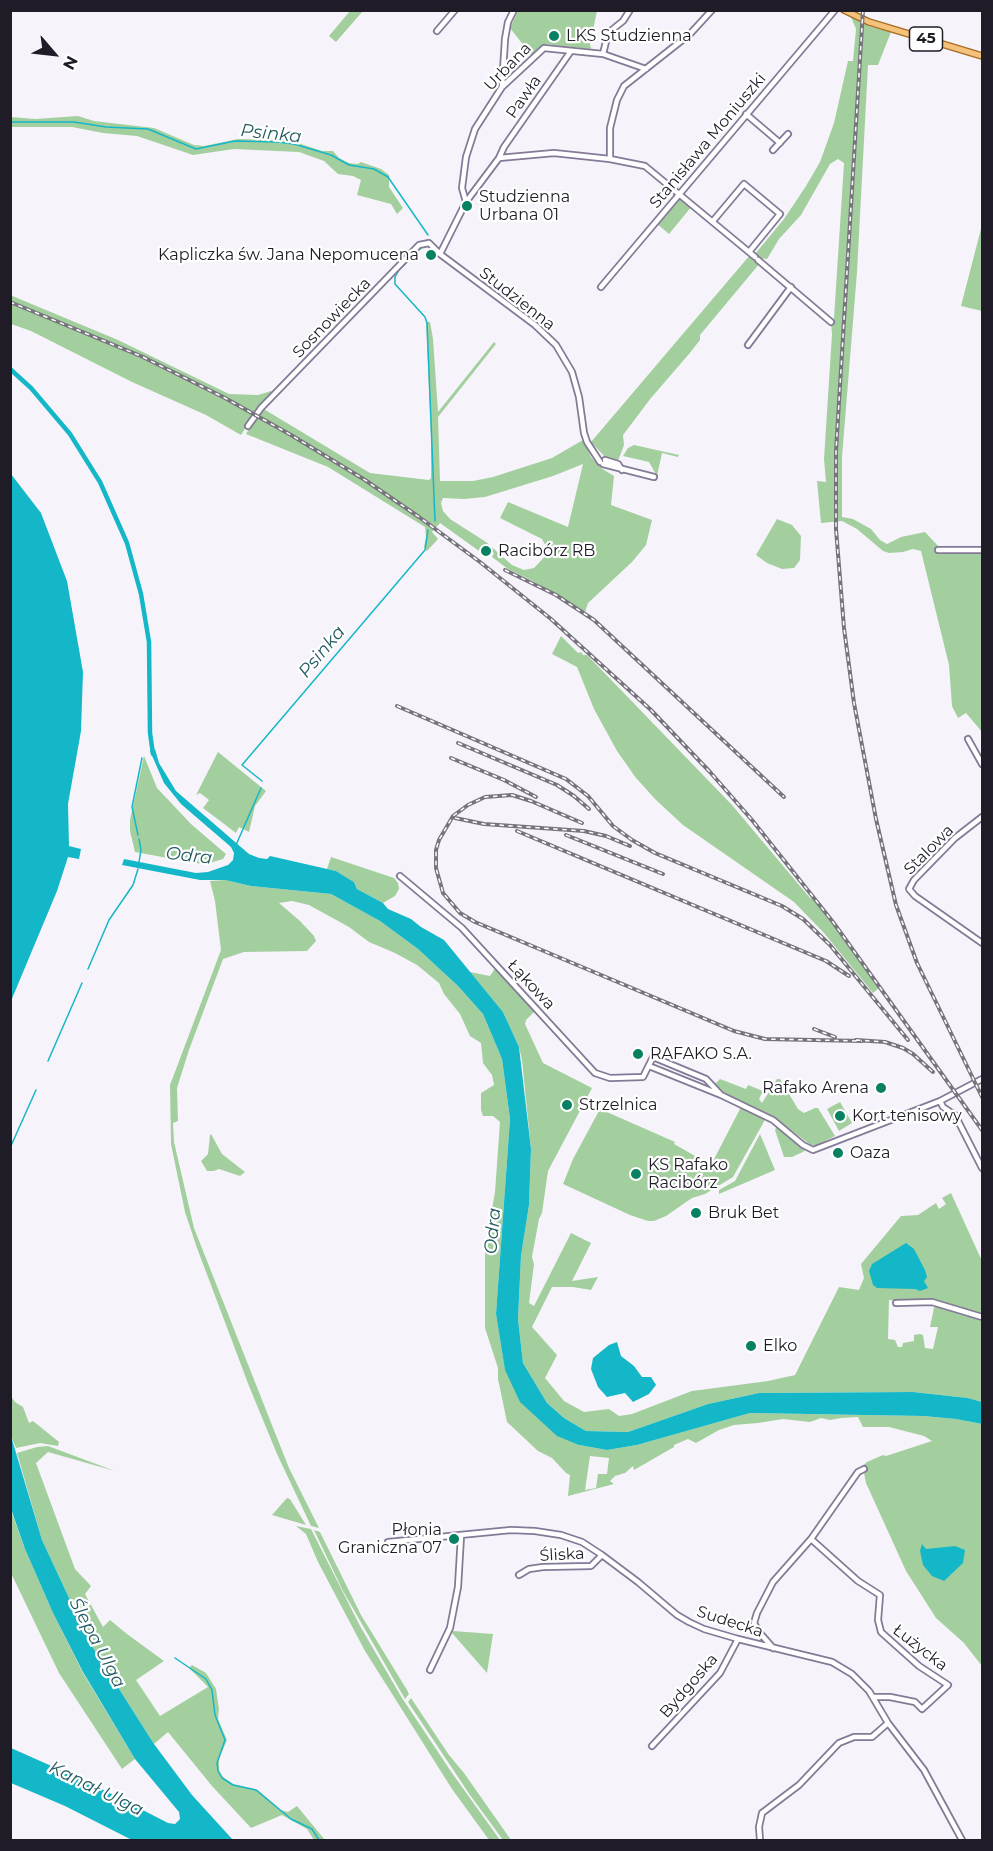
<!DOCTYPE html>
<meta charset="utf-8">
<style>
body{margin:0}
#map{position:relative;width:993px;height:1851px;overflow:hidden;background:#f6f4fa;font-family:Montserrat,sans-serif}
canvas{display:block}
.frame{position:absolute;inset:0;border:12px solid #1f1b27;pointer-events:none}
.north{position:absolute;left:24px;top:24px;width:60px;height:60px;-webkit-text-stroke:4px #fff;paint-order:stroke;rotate:118deg;font-size:16px;font-weight:700;line-height:24px;text-align:center;color:#1f1b27}
.north::after{content:'';display:block;margin:auto;width:21px;height:27px;background:#1f1b27;clip-path:polygon(50% 0,100% 100%,50% 72%,0 100%)}
</style>
<div id="map">
<canvas width="993" height="1851"></canvas>
<div class="frame"></div>
<div class="north">N</div>
</div>
<script>
const ctx = document.querySelector('canvas').getContext('2d');
ctx.lineJoin = 'round';
function fillPath(path, color) { ctx.fillStyle = color; ctx.fill(path, 'evenodd'); }
const shape = rows => new Path2D(rows.map(r => 'M' + r).join(''));
function trace(path, color, width, dash) { ctx.strokeStyle = color; ctx.lineWidth = width; ctx.lineCap = dash ? 'butt' : 'round'; ctx.setLineDash(dash || []); ctx.stroke(path); }
function label(font, color, halo, rows, align = 'center') {
  ctx.font = font + ' Montserrat,sans-serif'; ctx.lineWidth = 4.5; ctx.setLineDash([]); ctx.textBaseline = 'middle'; ctx.strokeStyle = halo; ctx.fillStyle = color; for (const [text, x, y, turn = 0] of rows) {
    ctx.save(); ctx.translate(x, y); ctx.rotate((+turn || 0) * Math.PI / 180); ctx.textAlign = isNaN(turn) ? turn : align; if (halo) ctx.strokeText(text, 0, 0); ctx.fillText(text, 0, 0); ctx.restore();
  }
}
fillPath(shape([
 [350,11,363,11,336,42,329,36],
 [518,11,597,11,590,44,591,49,545,44,532,56,510,28],
 [851,17,871,27,891,32,878,65,868,65,857,272,842,457,842,517,853,519,871,529,880,540,887,544,901,537,925,532,940,548,978,550,982,556,982,732,966,713,958,718,952,706,949,665,921,551,913,549,903,552,889,553,883,551,857,529,842,521,821,523,817,481,826,482,824,459,832,334,831,323,834,318,844,163,838,159,830,164,801,215,779,239,767,259,760,258,755,254,784,219,806,186,820,162,834,123,848,61,853,61,856,29],
 [78,116,94,121,154,128,194,145,204,146,238,139,274,140,298,143,322,151,333,151,339,158,349,163,358,164,361,162,381,169,389,175,389,187,403,208,397,214,391,204,357,195,361,180,353,176,338,174,324,161,299,152,234,149,193,155,137,136,103,133,72,127,11,127,11,117,35,119],
 [680,195,692,206,669,234,656,223],
 [982,225,982,311,961,306],
 [750,255,760,263,700,335,700,340,689,354,651,398,623,435,624,445,618,461,606,458,591,442],
 [10,295,118,340,229,394,258,395,271,391,272,392,253,416,241,435,206,415,132,382,31,331,11,324],
 [426,322,430,322,433,339,438,412,494,342,496,344,438,417,440,481,473,481,493,477,552,458,583,440,591,457,601,468,614,476,611,505,652,520,646,545,632,562,588,603,585,612,533,581,508,569,492,557,494,553,484,546,479,551,440,523,432,532,438,539,427,551,424,547,426,537,425,527,328,467,246,434,262,408,370,473,429,480,431,478,431,435],
 [583,464,568,527,508,502,500,518,542,539,549,552,534,568,524,570,512,565,486,542,450,519,443,511,441,503,443,498,464,499,485,497,553,476],
 [634,445,679,455,678,457,662,453,657,476,649,462,623,456,628,448],
 [777,519,792,525,801,536,800,560,794,568,782,569,767,563,756,555],
 [561,636,578,653,581,652,583,655,587,655,591,659,732,805,810,898,815,900,879,988,873,993,824,933,794,902,683,825,656,800,636,778,617,751,594,709,577,667,552,654],
 [218,752,266,791,255,806,249,832,239,827,236,833,203,808,209,800,200,793,196,795],
 [144,756,157,788,191,824,226,854,223,859,206,864,195,863,135,852,130,831,130,820],
 [331,857,394,878,398,883,399,889,395,896,383,903,357,889,354,882,336,871,327,869],
 [225,880,251,886,331,894,380,921,418,949,458,986,483,1014,502,1059,510,1119,496,1314,505,1369,579,1445,607,1450,637,1445,750,1413,923,1416,956,1419,982,1424,982,1666,964,1643,936,1618,906,1571,866,1483,864,1473,858,1470,867,1462,883,1455,886,1456,932,1441,924,1436,889,1427,863,1427,858,1417,841,1418,830,1420,821,1418,810,1422,783,1419,758,1423,734,1425,719,1430,696,1443,688,1439,674,1445,674,1447,634,1470,633,1466,625,1473,615,1476,610,1481,614,1484,568,1496,570,1475,566,1473,552,1458,538,1451,507,1422,498,1379,498,1368,485,1328,485,1249,495,1192,500,1122,493,1116,483,1116,481,1110,481,1093,494,1085,492,1075,483,1063,481,1043,470,1036,460,1014,444,994,439,983,417,965,395,953,369,942,349,927,309,905,292,901,279,903,300,921,314,936,316,941,307,951,244,952,223,959,189,1050,177,1088,178,1121,173,1123,174,1142,194,1228,289,1468,319,1528,311,1526,277,1454,249,1386,197,1248,185,1212,171,1144,170,1085,221,950,215,901,210,881],
 [590,1456,609,1458,607,1474,598,1474,596,1488,585,1490],
 [496,967,535,1011,526,1020,525,1024,543,1063,592,1088,548,1171,542,1213,539,1219,532,1257,534,1264,529,1303,534,1306,571,1233,591,1243,572,1281,598,1277,591,1290,573,1287,552,1287,532,1327,557,1355,545,1378,564,1401,584,1412,609,1409,619,1416,632,1414,692,1391,768,1381,795,1375,839,1287,859,1290,864,1278,861,1264,901,1216,918,1215,936,1203,939,1209,946,1204,942,1198,951,1193,982,1261,982,1402,968,1398,913,1392,759,1393,708,1404,628,1432,586,1431,564,1418,547,1403,523,1363,518,1319,521,1256,529,1205,531,1149,522,1060,519,1047,503,1012,470,972,490,976],
 [889,1300,935,1303,930,1327,938,1327,933,1349,925,1348,923,1335,920,1334,914,1335,914,1341,903,1343,902,1347,898,1347,895,1340,888,1339],
 [720,1079,746,1089,748,1085,763,1091,759,1099,762,1103,777,1079,780,1079,798,1109,804,1113,815,1108,818,1108,835,1136,817,1145,811,1145,772,1116,726,1094,715,1084],
 [840,1102,852,1123,839,1131,827,1109],
 [741,1107,766,1118,733,1177,705,1194,692,1198,666,1216,654,1221,648,1221,630,1215,563,1184,573,1159,600,1109,675,1142,674,1144,711,1165],
 [777,1126,791,1137,805,1151,792,1157,784,1157,775,1130],
 [211,1134,222,1154,245,1172,240,1176,219,1169,214,1171,207,1171,201,1161,208,1154,210,1135],
 [760,1134,775,1170,719,1194,719,1190,735,1181],
 [10,1395,15,1402,23,1407,29,1423,33,1421,59,1442,58,1446,40,1443,16,1448,11,1436],
 [48,1446,115,1471,48,1452,36,1463,75,1569,91,1586,85,1594,103,1627,110,1620,127,1634,164,1661,136,1680,160,1716,208,1687,189,1668,192,1665,206,1673,216,1689,219,1709,218,1719,227,1740,219,1759,219,1770,223,1777,233,1784,258,1790,281,1810,288,1812,297,1806,325,1840,314,1840,307,1829,282,1815,251,1828,212,1786,168,1732,154,1744,90,1643,42,1540,17,1453,37,1447],
 [287,1498,290,1499,306,1525,272,1515],
 [10,1508,25,1549,53,1613,83,1673,135,1759,122,1769,59,1673,11,1573],
 [296,1526,311,1529,360,1626,402,1698,452,1773,500,1840,489,1840,452,1789,365,1651,318,1562,306,1534],
 [314,1530,320,1532,361,1615,407,1690,409,1694,405,1699,343,1591],
 [453,1631,493,1634,487,1673,452,1633],
 [411,1698,449,1755,464,1773,511,1840,503,1840,470,1795,408,1702]
]), '#a3cf9e');
fillPath(shape([
 [11,474,41,513,67,581,83,672,81,731,68,804,69,846,81,849,79,859,68,857,57,891,11,1001],
 [155,749,159,763,176,791,249,854,259,858,267,859,270,856,336,871,354,882,357,889,383,903,388,909,411,919,421,927,444,940,503,1012,519,1047,531,1149,529,1205,521,1256,518,1319,523,1363,547,1403,564,1418,586,1431,628,1432,708,1404,759,1393,913,1392,968,1398,982,1402,982,1424,956,1419,923,1416,750,1413,637,1445,607,1450,579,1445,557,1436,520,1402,505,1370,496,1314,510,1119,502,1059,483,1014,458,986,418,949,380,921,331,894,251,886,225,880,200,880,122,865,124,859,196,873,208,872,228,865,233,860,234,853,231,847,181,804,164,783,150,751],
 [906,1243,914,1249,925,1270,927,1277,924,1281,928,1288,920,1291,915,1289,877,1288,873,1285,869,1271,872,1264],
 [617,1342,621,1356,634,1366,642,1377,651,1377,656,1385,649,1394,633,1402,625,1393,607,1397,598,1387,591,1369,593,1358,609,1345],
 [11,1436,42,1540,90,1643,154,1744,192,1795,233,1840,132,1840,65,1806,11,1783,11,1748,94,1785,168,1823,175,1824,180,1819,179,1812,135,1759,83,1672,53,1613,25,1549,11,1509],
 [922,1544,926,1549,955,1546,965,1550,963,1563,944,1581,932,1576,923,1565,920,1551]
]), '#14b7c7');
trace(shape([
 [10,122,74,122,106,127,148,129,196,149,235,141,277,142,294,144,331,155,349,165,374,169,388,177,428,235],
 [421,248,399,270,395,277,395,284,425,317,427,323,435,521],
 [262,781,242,765,425,550,428,530],
 [138,835,132,807,142,758],
 [139,839,141,850,139,862],
 [236,845,261,788],
 [88,969,109,920,133,885,138,869],
 [48,1061,82,983],
 [10,1148,36,1090],
 [175,1658,206,1679,212,1690,215,1715,225,1740,217,1763,218,1771,222,1778,233,1785,256,1790,291,1819,312,1829,319,1840]
]), '#14b7c7', 1.5);
trace(shape([
 [10,369,31,388,70,434,100,482,127,543,141,594,149,642,150,733,153,754]
]), '#14b7c7', 4.5);
const minor = shape([
 [437,31,455,10],
 [603,54,608,33,623,21,630,10],
 [502,87,505,39,508,22,514,10],
 [746,114,780,143],
 [773,150,788,134],
 [499,158,554,153,610,159,645,166,755,257],
 [610,159,610,128,617,100,624,86,690,34,712,10],
 [466,202,462,188,466,157,475,129,502,87,544,48,603,54,646,69],
 [713,221,744,184,780,214,749,252],
 [440,254,466,202,499,158,504,147,571,51],
 [758,260,831,322],
 [601,287,835,10],
 [748,345,791,287],
 [248,426,261,408,419,245,429,243,440,254,535,325,556,345,572,372,579,397,584,433,587,442,600,462],
 [605,460,618,464,622,470],
 [603,464,654,477],
 [938,550,982,550],
 [968,739,982,764],
 [982,817,955,838,914,880,909,889,915,896,982,943],
 [400,876,462,928,595,1073,610,1078,643,1077,653,1057,706,1079,721,1095,649,1066],
 [721,1095,773,1120,803,1145,813,1150,940,1101,982,1079],
 [940,1101,943,1107,955,1115,982,1168],
 [896,1303,932,1302,982,1317],
 [811,1539,858,1581,880,1595,878,1620,881,1632,919,1666,948,1685,922,1709,915,1702,890,1697,873,1697],
 [388,1542,511,1530,535,1531,561,1535,582,1542,602,1555,638,1582,677,1615,689,1622,704,1629,738,1639,832,1662,852,1674,869,1691,888,1723,924,1770,962,1840],
 [519,1575,529,1569,543,1567,591,1566,602,1555],
 [773,1648,759,1632,754,1623,757,1613,773,1582,811,1539,858,1472,864,1469],
 [430,1670,450,1628,458,1587,461,1536],
 [652,1746,720,1673,738,1639],
 [760,1840,759,1827,762,1813,799,1785,839,1743,854,1737,872,1737,888,1723]
]);
const major = shape([
 [844,10,869,22,982,56]
]);
trace(minor, '#847a97', 8);
trace(major, '#a66d26', 8);
trace(minor, '#fff', 4.5);
trace(major, '#f5c27c', 5);
const rail = shape([
 [863,10,836,451,836,529,844,628,854,703,876,819,896,905,917,963,982,1097],
 [10,302,143,357,225,398,291,435,365,480,419,517,480,562,551,619,651,710,710,772,752,820,833,922,982,1130],
 [505,570,556,595,594,620,784,797],
 [397,706,566,779,588,796,613,826,632,840,655,853,782,906,803,919,830,945,908,1040],
 [458,743,557,785,574,796,589,809],
 [451,758,504,780,536,797],
 [455,818,484,824,584,831,606,836,630,846],
 [582,823,531,801,512,795,485,797,468,805,453,816,439,840,436,850,436,868,443,893,460,913,475,922,734,1031,765,1039,862,1041],
 [517,831,826,961,849,976],
 [566,835,663,874],
 [814,1029,835,1037],
 [856,1040,885,1042,903,1048,913,1054,933,1072]
]);
trace(rail, '#77747e', 4);
trace(rail, '#fff', 1.5, [4.5]);
for (const [x, y, r, color] of [
 [554,36,6,"#078161"],
 [467,206,6,"#078161"],
 [431,255,6,"#078161"],
 [486,551,6,"#078161"],
 [638,1054,6,"#078161"],
 [881,1088,6,"#078161"],
 [567,1105,6,"#078161"],
 [840,1116,6,"#078161"],
 [838,1153,6,"#078161"],
 [636,1174,6,"#078161"],
 [696,1213,6,"#078161"],
 [751,1346,6,"#078161"],
 [454,1539,6,"#078161"]
]) { const dot = new Path2D(); dot.arc(x, y, r, 0, 2 * Math.PI); ctx.fillStyle = color; ctx.fill(dot); trace(dot, '#fff', 2); }
for (const [x, y, w] of [
 [926,39,33]
]) { const box = new Path2D(); box.roundRect(x - w / 2, y - 12, w, 24, 4.5); ctx.fillStyle = '#fff'; ctx.fill(box); trace(box, '#1f1b27', 1.5); }
label('bold 15px', '#1f1b27', null, [
 ["45",926,39]
]);
label('16px', '#1f1b27', '#fff', [
 ["LKS Studzienna",566,36],
 ["Studzienna",479,197],
 ["Urbana 01",479,215],
 ["Kapliczka św. Jana Nepomucena",419,255,"right"],
 ["Racibórz RB",498,551],
 ["RAFAKO S.A.",650,1054],
 ["Rafako Arena",869,1088,"right"],
 ["Strzelnica",579,1105],
 ["Kort tenisowy",852,1116],
 ["Oaza",850,1153],
 ["KS Rafako",648,1165],
 ["Racibórz",648,1183],
 ["Bruk Bet",708,1213],
 ["Elko",763,1346],
 ["Płonia",442,1530,"right"],
 ["Graniczna 07",442,1548,"right"]
], 'left');
label('16px', '#1f1b27', '#fff', [
 ["Urbana",508,67,-46],
 ["Pawła",524,97,-55],
 ["Stanisława Moniuszki",708,141,-50],
 ["Studzienna",517,299,38],
 ["Sosnowiecka",332,318,-46],
 ["Stalowa",929,850,-45],
 ["Łąkowa",531,985,47],
 ["Śliska",562,1555,-3],
 ["Sudecka",730,1622,18],
 ["Łużycka",920,1648,38],
 ["Bydgoska",689,1686,-49]
]);
label('italic 18px', '#235c63', '#fff', [
 ["Psinka",271,134,6],
 ["Psinka",322,652,-50],
 ["Odra",189,856,6],
 ["Odra",493,1231,-85],
 ["Ślepa Ulga",97,1643,62],
 ["Kanał Ulga",96,1789,26]
]);
</script>
